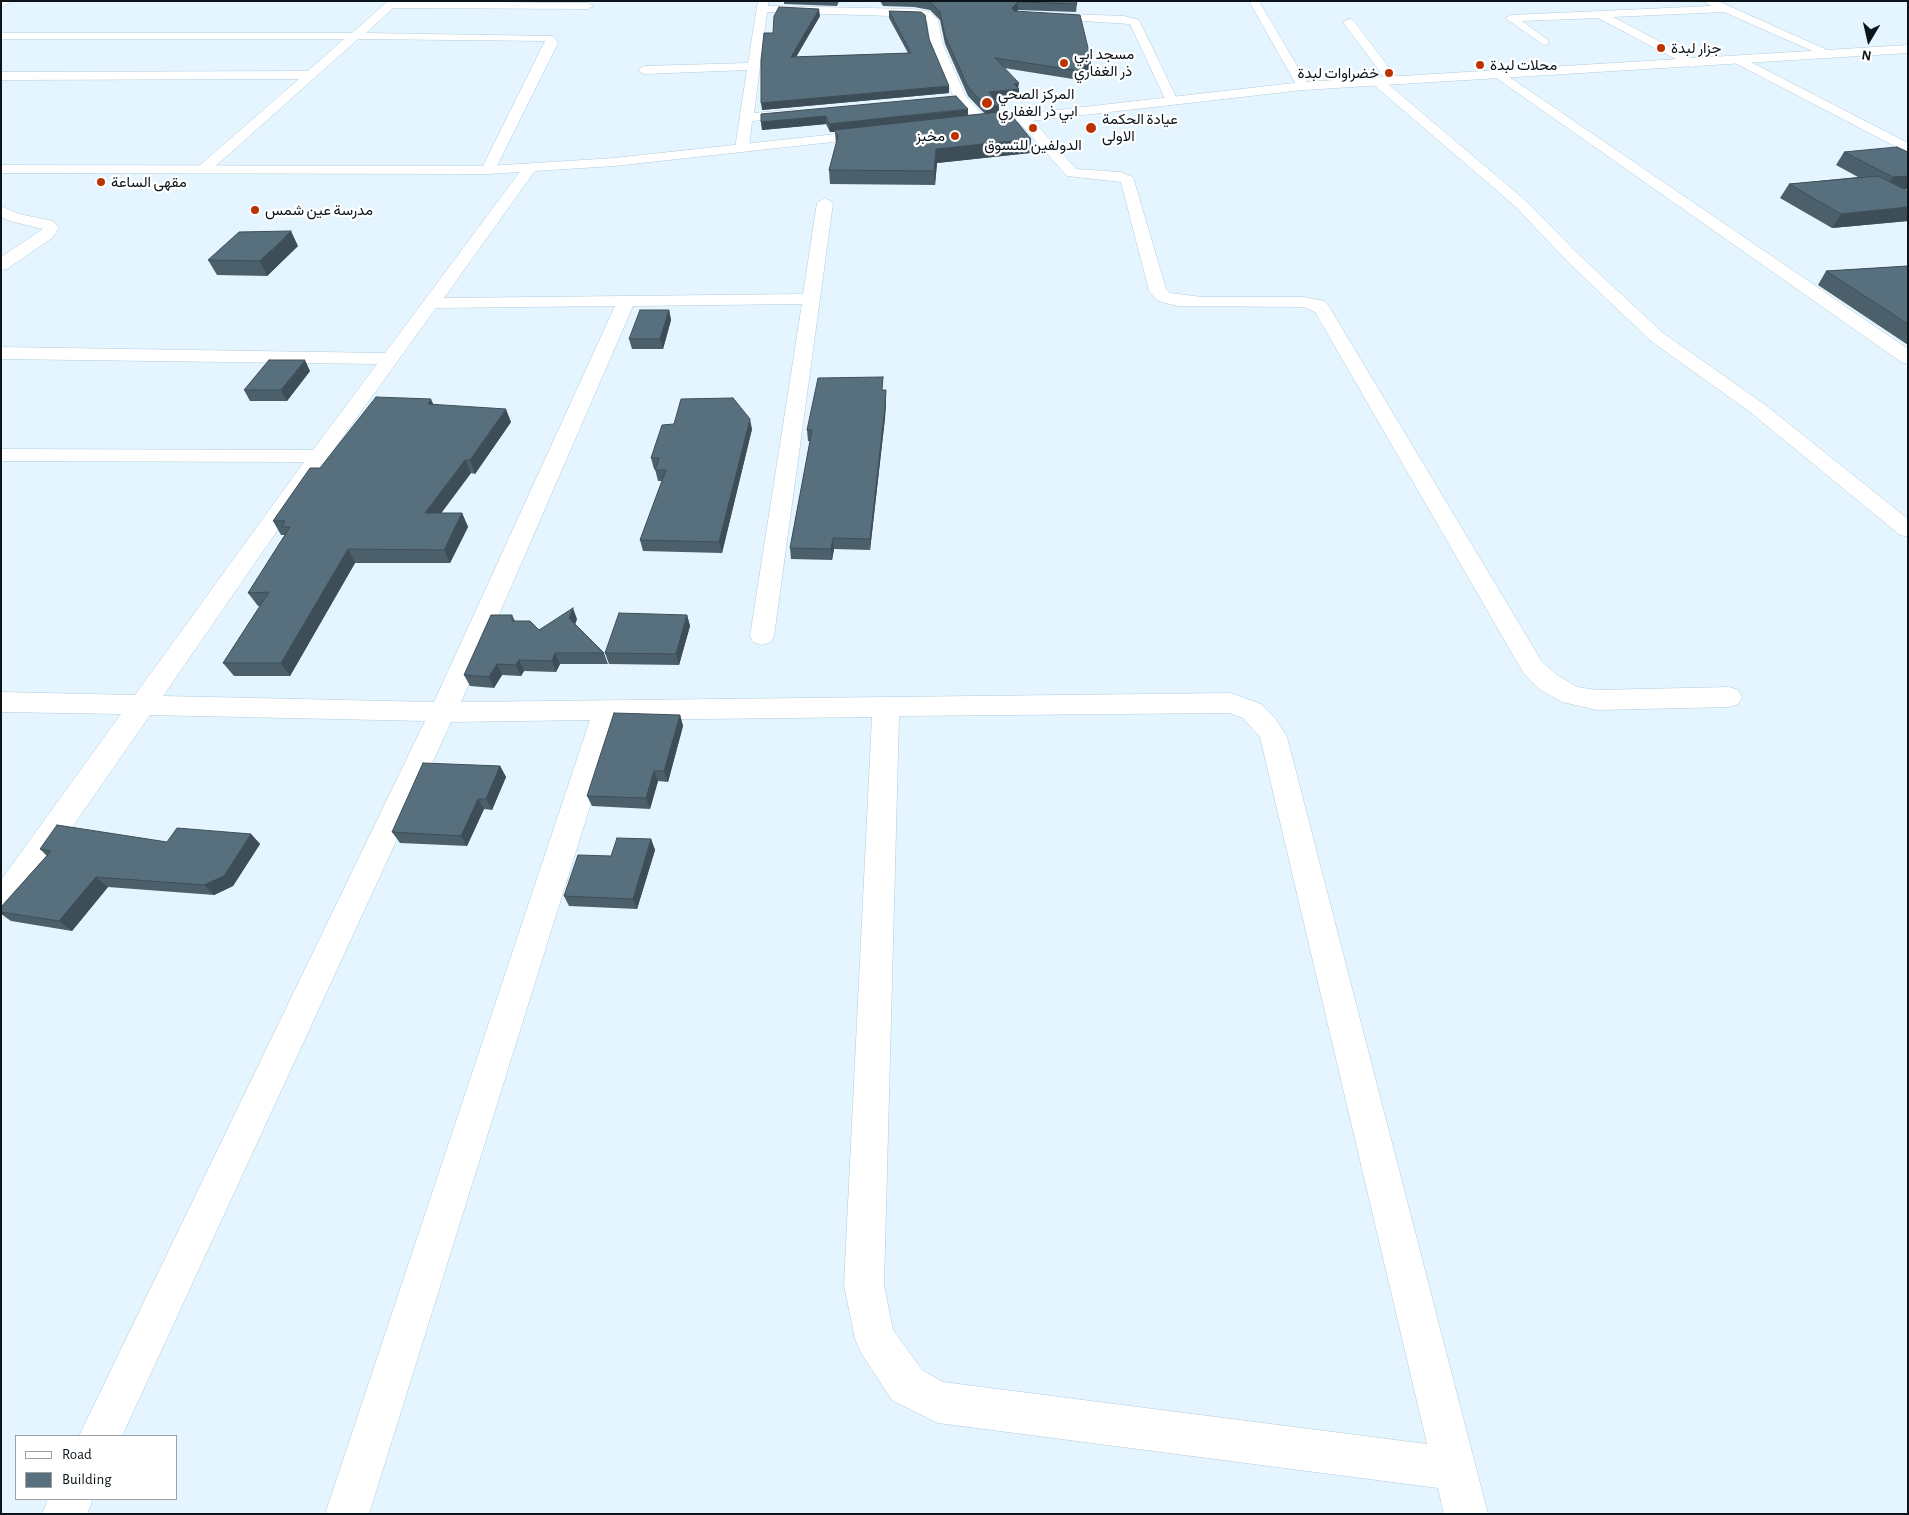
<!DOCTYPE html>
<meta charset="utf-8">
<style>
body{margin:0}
#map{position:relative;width:1909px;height:1515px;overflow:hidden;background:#e5f5ff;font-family:"Alegreya Sans",sans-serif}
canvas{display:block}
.frame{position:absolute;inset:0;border:2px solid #0b141a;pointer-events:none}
.legend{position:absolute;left:15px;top:1435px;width:162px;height:65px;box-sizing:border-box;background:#fff;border:1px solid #9da1a3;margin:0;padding:6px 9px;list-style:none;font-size:15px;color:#0b141a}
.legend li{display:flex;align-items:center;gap:10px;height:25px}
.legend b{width:25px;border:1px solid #9da1a3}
.north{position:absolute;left:1844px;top:15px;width:50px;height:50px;-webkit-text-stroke:4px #fff;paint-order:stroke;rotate:189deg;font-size:14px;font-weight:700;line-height:20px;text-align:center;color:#0b141a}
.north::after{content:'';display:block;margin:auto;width:18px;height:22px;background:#0b141a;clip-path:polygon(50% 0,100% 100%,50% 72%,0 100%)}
</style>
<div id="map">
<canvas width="1909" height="1515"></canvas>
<div class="frame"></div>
<ul class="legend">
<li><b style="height:6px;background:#fff"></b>Road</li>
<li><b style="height:14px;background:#58707e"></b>Building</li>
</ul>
<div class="north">N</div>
</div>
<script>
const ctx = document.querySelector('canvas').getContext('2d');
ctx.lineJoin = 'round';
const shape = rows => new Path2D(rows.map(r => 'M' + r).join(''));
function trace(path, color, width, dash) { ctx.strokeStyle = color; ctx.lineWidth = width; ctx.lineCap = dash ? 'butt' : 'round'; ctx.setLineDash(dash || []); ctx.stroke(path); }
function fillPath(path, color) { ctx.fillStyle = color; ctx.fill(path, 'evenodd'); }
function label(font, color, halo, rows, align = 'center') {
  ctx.font = font + ' "Alegreya Sans",Vazirmatn,sans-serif'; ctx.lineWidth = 4.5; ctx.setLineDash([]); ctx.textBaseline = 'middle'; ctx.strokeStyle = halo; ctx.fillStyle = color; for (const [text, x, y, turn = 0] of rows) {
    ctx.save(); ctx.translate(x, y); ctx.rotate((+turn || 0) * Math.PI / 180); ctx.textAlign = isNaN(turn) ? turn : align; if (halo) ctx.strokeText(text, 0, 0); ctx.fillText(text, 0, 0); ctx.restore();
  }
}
const street = shape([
 [1,1,12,1,1,8,1,1],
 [388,1,588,3,593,6,588,9,393,8,366,33,553,36,558,43,495,170,488,174,481,170,545,41,358,39,209,172,204,173,199,172,197,169,199,166,299,79,1,80,1,72,308,71,344,39,1,39,1,33,352,33,388,1],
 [758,1,768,1,768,6,914,9,930,12,938,20,943,45,966,97,990,122,988,125,978,125,954,98,931,45,927,21,922,17,767,12,754,113,800,109,807,113,800,117,752,121,749,148,742,152,737,151,735,148,747,70,644,74,638,70,644,66,748,63,758,1],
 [1249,1,1259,1,1309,86,1307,89,1299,89,1297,86,1249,1],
 [1703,1,1718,1,1836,54,1830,58,1826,57,1724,12,1613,17,1695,60,1697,63,1695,66,1691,67,1598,18,1522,21,1548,40,1548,44,1544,45,1505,18,1511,15,1711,6,1703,1],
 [1042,13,1124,16,1139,20,1178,101,1172,105,1166,101,1130,24,1038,18,1036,16,1042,13],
 [1349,19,1353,20,1397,78,1399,81,1397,84,1389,84,1343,22,1349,19],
 [1739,56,1908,143,1908,153,1735,63,1733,60,1739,56],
 [1499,70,1908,349,1908,364,1901,362,1495,77,1493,74,1495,71,1499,70],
 [1378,78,1382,79,1526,201,1579,255,1663,333,1764,404,1908,519,1908,537,1900,535,1750,412,1651,341,1567,261,1516,207,1374,85,1372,82,1374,79,1378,78],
 [1023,114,1028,115,1076,169,1120,172,1133,177,1166,289,1170,293,1202,297,1304,297,1324,301,1328,305,1542,662,1557,675,1577,687,1597,690,1729,687,1738,690,1742,697,1738,704,1729,707,1597,710,1562,702,1539,689,1524,674,1315,312,1304,307,1178,306,1158,301,1149,291,1121,182,1067,176,1018,121,1016,118,1018,115,1023,114],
 [530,164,537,168,444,298,803,294,817,203,825,198,833,203,774,636,771,642,762,645,753,642,750,636,802,304,633,306,461,702,1231,693,1261,704,1275,718,1287,737,1488,1514,1444,1514,1438,1488,938,1423,892,1400,861,1353,855,1339,844,1285,872,717,617,720,369,1514,325,1514,590,720,451,722,122,1436,79,1436,425,721,150,715,12,914,1,918,1,880,121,714,1,712,1,692,135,695,304,462,1,461,1,449,313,450,377,364,1,359,1,347,385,353,525,165,530,164],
 [615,306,434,702,163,696,326,460,436,308,615,306],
 [1229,713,1243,718,1260,737,1427,1444,943,1382,922,1370,893,1330,884,1285,899,716,1229,713],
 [1,206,19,214,53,221,59,228,52,238,7,269,1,270,1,257,43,229,10,221,1,217,1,206],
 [48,1499,93,1499,87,1514,42,1514,48,1499]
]);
const secondary = shape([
 [1908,45,1908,53,1303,90,978,127,971,123,978,119,1303,82,1908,45],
 [873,130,878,131,880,134,878,137,614,166,488,174,1,173,1,165,488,166,614,158,873,130]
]);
trace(street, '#b1cbdb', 1);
trace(secondary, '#b1cbdb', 1);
fillPath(street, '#fff');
fillPath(secondary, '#fff');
fillPath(shape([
 [784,1,839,1,837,6,784,4],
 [880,1,1076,1,1077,4,1076,12,1018,10,1017,11,1091,60,1090,69,1079,80,1004,68,1019,89,1019,98,995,100,999,105,999,112,1031,139,1030,153,937,163,935,185,830,184,829,170,836,144,835,132,830,132,826,124,762,130,761,114,968,115,985,114,968,96,945,44,940,20,930,10,914,7,883,6],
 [889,11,929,39,949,93,762,110,773,33,820,16,796,57,908,53,889,18],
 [1844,152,1908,152,1908,189,1904,189,1908,207,1908,221,1832,228,1780,198,1789,184,1858,177,1836,165],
 [298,246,267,276,217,275,208,260],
 [1908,266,1908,345,1818,285,1826,271],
 [669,310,671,320,663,349,632,349,629,339],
 [310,371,287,401,250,401,244,390],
 [883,390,886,401,885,418,870,550,834,549,832,560,791,559,790,548,810,441,808,441,807,430],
 [434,404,511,422,475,474,471,473,441,513,462,513,468,527,450,563,355,563,290,676,234,676,223,663,260,606,258,606,248,593,285,535,281,535,273,521,320,468],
 [674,424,752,429,722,553,643,551,640,540,662,481,658,481,655,469,654,469,651,458],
 [512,615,515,621,539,630,577,619,575,625,604,653,608,664,560,664,556,672,524,671,521,676,502,675,494,688,470,686,464,675],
 [687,615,690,626,679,665,609,664,605,653],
 [680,715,683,726,668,782,658,781,650,809,592,806,587,796],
 [500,766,506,777,492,810,484,809,467,846,400,843,392,832],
 [251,834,260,844,233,886,214,895,108,887,72,931,11,921,1,914,1,907,47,856,40,849,167,842],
 [651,839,655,850,637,909,569,906,564,896]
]), '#4c606c');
fillPath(shape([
 [1018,2,1018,10,1011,16,1012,8],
 [819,9,820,16,792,64,791,57],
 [1091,60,1090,69,1079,80,1080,71],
 [1019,83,1018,89,1019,89,1019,98,988,101,989,92,1014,84],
 [949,86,949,93,762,110,761,103],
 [999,105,999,114,986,115,986,106],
 [968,109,968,117,834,130,835,132,830,132,829,124],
 [826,116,826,124,762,130,761,122],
 [1031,139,1030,153,937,163,935,185,934,171,936,149],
 [1908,176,1908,189,1884,191,1893,177],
 [1908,207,1908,221,1832,228,1841,214],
 [291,231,298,246,267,276,260,261],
 [669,310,671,320,663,349,660,339],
 [305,360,310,371,287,401,281,390],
 [886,390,886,401,885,418,870,550,870,539],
 [431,399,437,412,428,404],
 [506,409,511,422,475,474,470,460],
 [750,419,752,429,722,553,719,542],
 [465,460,471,473,431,527,425,513],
 [462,513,468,527,450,563,444,550],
 [833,538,834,549,832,560,831,549],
 [348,549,355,563,290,676,281,663],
 [573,608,577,619,573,629,569,618],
 [687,615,690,626,679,665,676,654],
 [555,653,560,664,556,672,552,661],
 [519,660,524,671,521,676,516,665],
 [497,664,502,675,494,688,489,677],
 [680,715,683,726,668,782,664,771],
 [500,766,506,777,492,810,486,799],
 [654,771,658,781,650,809,646,798],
 [478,799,484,809,467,846,461,836],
 [251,834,260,844,233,886,214,895,204,885],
 [651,839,655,850,637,909,633,899],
 [96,877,108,887,72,931,59,921]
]), '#3e4e58');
const building = shape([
 [925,1,1076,1,1077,4,1018,2,1012,8,1014,11,1080,15,1091,60,1080,71,995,58,1019,83,1014,84,1019,89,989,92,999,105,986,106,968,87,945,36,940,12,930,2,925,1],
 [779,7,819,9,791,57,911,53,889,11,921,12,925,15,929,39,949,86,761,103,761,60,764,33,773,33,774,16,779,7],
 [956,96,968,109,829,124,826,116,761,122,761,114,956,96],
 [1008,111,1031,139,936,149,934,171,829,170,838,136,834,130,1008,111],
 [1897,147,1908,152,1908,176,1893,177,1844,152,1897,147],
 [1878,176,1908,191,1908,207,1841,214,1789,184,1878,176],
 [291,231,260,261,208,260,239,232,291,231],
 [1908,266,1908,324,1826,271,1908,266],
 [640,310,669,310,660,339,629,339,640,310],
 [269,360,305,360,281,390,244,390,269,360],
 [883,377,882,390,886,390,885,407,870,539,833,538,831,549,790,548,812,430,807,430,818,378,883,377],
 [376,397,431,399,428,404,506,409,470,460,465,460,425,513,462,513,444,550,348,549,281,663,223,663,269,592,248,593,290,527,282,527,285,521,273,521,310,468,320,468,376,397],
 [733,398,750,419,719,542,640,540,666,470,655,470,659,458,651,458,662,425,674,424,681,399,733,398],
 [573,608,569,618,604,653,555,653,552,661,519,660,516,665,497,664,489,677,464,675,491,615,512,615,512,621,530,621,539,630,573,608],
 [619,613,687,615,676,654,605,653,619,613],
 [614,713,680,715,664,771,654,771,646,798,587,796,614,713],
 [423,763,500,766,486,799,478,799,461,836,392,832,423,763],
 [57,825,167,842,177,828,251,834,224,876,204,885,96,877,59,921,1,912,1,907,51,851,40,849,57,825],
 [617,838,651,839,633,899,564,896,578,855,611,856,617,838]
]);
fillPath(building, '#58707e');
trace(building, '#3e4e58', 1);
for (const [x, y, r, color] of [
 [1661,48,5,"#b30"],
 [1064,63,5,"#b30"],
 [1480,65,5,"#b30"],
 [1389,73,5,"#b30"],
 [987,103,6,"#b30"],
 [1033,128,5,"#b30"],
 [1091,128,6,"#b30"],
 [955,136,5,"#b30"],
 [101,182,5,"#b30"],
 [255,210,5,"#b30"]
]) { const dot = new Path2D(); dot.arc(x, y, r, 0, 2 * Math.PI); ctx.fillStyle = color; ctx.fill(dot); trace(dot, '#fff', 2); }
label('15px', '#0b141a', '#fff', [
 ["جزار لبدة",1671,48],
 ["مسجد ابي",1074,54],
 ["ذر الغفاري",1074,71],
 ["محلات لبدة",1490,65],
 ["خضراوات لبدة",1379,73,"right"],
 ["المركز الصحي",998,94],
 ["ابي ذر الغفاري",998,111],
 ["عيادة الحكمة",1102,119],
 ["الاولى",1102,136],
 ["مخبز",945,136,"right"],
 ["الدولفين للتسوق",1033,145,"center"],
 ["مقهى الساعة",111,182],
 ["مدرسة عين شمس",265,210]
], 'left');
</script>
